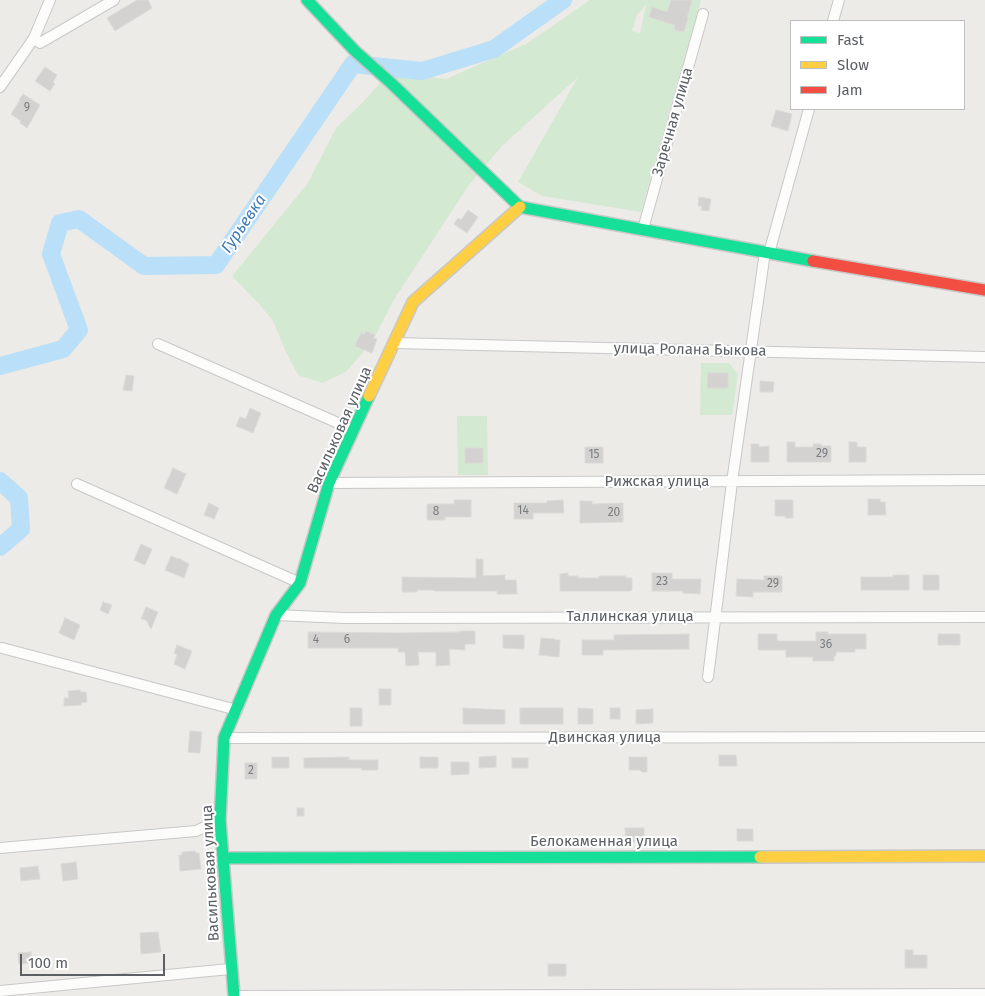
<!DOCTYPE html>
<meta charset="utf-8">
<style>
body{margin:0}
#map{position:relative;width:985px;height:996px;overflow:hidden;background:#ecebe7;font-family:"Fira Sans",sans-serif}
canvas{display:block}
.legend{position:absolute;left:790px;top:20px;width:175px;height:90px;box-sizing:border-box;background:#fff;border:1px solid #bebfc1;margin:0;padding:6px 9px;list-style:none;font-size:15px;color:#5c6065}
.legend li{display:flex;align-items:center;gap:10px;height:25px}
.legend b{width:25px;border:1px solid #bebfc1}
.scale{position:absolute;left:20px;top:954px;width:145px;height:22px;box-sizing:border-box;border:2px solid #5c6065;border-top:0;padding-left:6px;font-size:15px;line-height:18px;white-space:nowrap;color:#5c6065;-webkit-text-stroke:4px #fff;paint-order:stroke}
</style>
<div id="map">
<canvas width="985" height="996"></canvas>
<ul class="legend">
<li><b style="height:6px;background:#16e098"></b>Fast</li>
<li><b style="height:6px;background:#ffcf43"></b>Slow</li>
<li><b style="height:6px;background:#f24e42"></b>Jam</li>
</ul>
<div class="scale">100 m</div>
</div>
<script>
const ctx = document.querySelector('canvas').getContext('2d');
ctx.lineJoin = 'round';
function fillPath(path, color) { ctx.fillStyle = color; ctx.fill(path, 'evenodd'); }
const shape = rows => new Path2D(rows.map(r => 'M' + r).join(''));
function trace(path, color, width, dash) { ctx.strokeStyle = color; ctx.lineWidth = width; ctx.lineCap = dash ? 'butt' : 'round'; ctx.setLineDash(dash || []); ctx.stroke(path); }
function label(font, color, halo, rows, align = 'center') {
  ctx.font = font + ' "Fira Sans",sans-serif'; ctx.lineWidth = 4; ctx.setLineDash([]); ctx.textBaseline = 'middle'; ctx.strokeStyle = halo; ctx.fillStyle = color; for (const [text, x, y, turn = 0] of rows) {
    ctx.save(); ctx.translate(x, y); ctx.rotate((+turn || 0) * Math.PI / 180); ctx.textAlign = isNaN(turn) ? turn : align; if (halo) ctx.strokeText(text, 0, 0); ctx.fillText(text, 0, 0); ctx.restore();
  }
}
fillPath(shape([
 [590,0,701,0,641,212,542,196,518,182,578,77,502,146,469,185,395,298,372,342,346,372,322,383,298,375,285,350,273,321,259,304,232,276,308,183,336,128,363,102,390,72,446,79,526,44],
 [646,5,640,33,632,31,637,15],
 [701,363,729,363,738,374,732,415,700,415],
 [457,416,487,416,488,475,458,475]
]), '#d4e9d2');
trace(shape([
 [0,366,63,349,79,330,51,254,60,223,79,219,144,266,216,265,353,64,422,71,494,49,563,0],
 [0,481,19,498,21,529,0,547]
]), '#badff8', 18);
const building = shape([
 [137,0,148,0,152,8,115,31,107,18,137,0],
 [671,0,692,0,687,18,688,18,684,32,674,30,675,25,649,17,652,7,667,12,671,0],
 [45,67,57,75,53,82,55,84,50,91,35,81,45,67],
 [23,94,40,105,27,128,20,123,21,121,11,114,20,100,19,100,23,94],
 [776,110,792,114,788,131,771,126,776,110],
 [699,197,711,199,709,211,701,210,702,206,698,206,699,197],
 [468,210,478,217,467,233,454,224,458,218,461,220,468,210],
 [366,331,375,335,373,338,377,339,372,353,355,346,361,333,365,334,366,331],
 [708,373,728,373,728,388,707,388,708,373],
 [126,375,134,376,132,391,123,390,126,375],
 [760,381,774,382,773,392,760,392,760,381],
 [250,408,261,413,253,433,236,426,240,417,246,419,250,408],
 [787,442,795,442,795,447,813,447,813,444,821,444,821,446,831,446,831,462,787,462,787,442],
 [849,442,857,442,857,447,866,447,866,462,849,462,849,442],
 [751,444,759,444,759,447,769,446,769,462,751,462,751,444],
 [585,447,603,447,603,463,585,463,585,447],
 [465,448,483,448,483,463,465,463,465,448],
 [173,468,186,474,177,494,164,488,173,468],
 [868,499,880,499,880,502,885,502,886,515,868,515,868,499],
 [454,500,471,500,471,517,445,517,445,520,427,520,427,504,454,504,454,500],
 [563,500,564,513,533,513,533,519,514,519,514,503,547,503,547,501,563,500],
 [775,500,793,500,793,518,785,518,785,516,775,516,775,500],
 [580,501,592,501,592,504,623,503,623,522,580,523,580,501],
 [209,503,219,508,214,519,204,515,209,503],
 [141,544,152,549,145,565,134,560,141,544],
 [171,556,178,559,178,558,189,564,184,578,165,570,171,556],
 [476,559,483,559,483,576,505,575,505,580,516,580,517,594,497,594,497,591,434,591,434,590,417,590,417,592,402,592,402,577,476,578,476,559],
 [568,573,568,576,578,576,578,578,599,578,599,576,626,576,626,578,632,578,632,590,629,591,560,591,560,574,568,573],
 [652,573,672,573,672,579,701,579,700,594,683,593,683,591,652,591,652,573],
 [893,575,909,575,909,590,861,590,861,577,893,577,893,575],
 [923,575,939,575,939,590,923,590,923,575],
 [764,576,782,576,782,592,753,592,753,597,736,596,737,579,764,580,764,576],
 [103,602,112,605,108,614,100,610,103,602],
 [146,607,158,612,151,629,146,620,141,619,146,607],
 [65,618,80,625,74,640,59,633,65,618],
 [460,631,475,631,475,644,465,644,465,650,449,649,450,665,436,666,436,652,418,652,419,665,406,666,405,652,398,652,398,648,308,648,308,632,398,633,460,632,460,631],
 [816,632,828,632,828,634,866,634,866,649,855,649,855,652,836,652,836,656,834,656,834,661,813,661,813,657,786,657,786,650,758,650,758,634,777,634,777,641,816,641,816,632],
 [689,634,689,649,603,650,603,655,582,655,582,640,614,640,614,635,689,634],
 [938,634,960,634,960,645,938,645,938,634],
 [503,635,524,635,524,649,503,648,503,635],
 [541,638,555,639,555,640,560,640,559,657,539,655,541,638],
 [177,645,192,651,185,669,174,664,177,655,174,653,177,645],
 [379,689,391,689,391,705,379,705,379,689],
 [80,690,80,692,86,692,87,702,81,703,81,705,64,706,64,698,69,698,68,691,80,690],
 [350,708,362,708,362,726,350,726,350,708],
 [463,708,505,710,505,724,463,724,463,708],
 [520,708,563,708,563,724,520,724,520,708],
 [578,708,593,709,593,724,578,724,578,708],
 [610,708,620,708,620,719,610,719,610,708],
 [653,709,653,723,636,724,636,710,653,709],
 [190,731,202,732,200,753,188,752,190,731],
 [719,755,736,755,737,766,719,766,719,755],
 [496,756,496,767,479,768,479,757,496,756],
 [272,757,289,757,289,768,272,768,272,757],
 [349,757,349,760,378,760,378,770,362,770,362,768,304,768,304,758,349,757],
 [420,757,438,757,438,768,420,768,420,757],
 [629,757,647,757,647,772,642,772,640,770,629,770,629,757],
 [512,758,528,758,528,768,512,768,512,758],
 [451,762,469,762,469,774,451,775,451,762],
 [245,763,257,763,257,779,245,779,245,763],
 [297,808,304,808,304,816,297,816,297,808],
 [625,828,644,828,644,842,626,842,625,828],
 [737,829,753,829,753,841,737,841,737,829],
 [195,851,196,853,199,853,201,869,180,871,179,855,182,855,182,852,195,851],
 [76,862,78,879,63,881,61,864,76,862],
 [38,866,40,879,21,881,20,868,38,866],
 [158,932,161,952,141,954,140,933,158,932],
 [905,950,913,950,913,955,927,955,927,968,905,968,905,950],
 [31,952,31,963,19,964,18,953,31,952],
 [548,964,566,964,566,976,548,976,548,964]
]);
fillPath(building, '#d3d2d0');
trace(building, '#dcdad6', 1);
const street = shape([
 [833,21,839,0],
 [34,38,40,43,114,0],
 [0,87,34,38,50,0],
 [643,229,703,14],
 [769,253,809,109],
 [394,343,985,357],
 [158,344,354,430],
 [329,483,985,480],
 [77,484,300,583],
 [276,615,345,618,985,617],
 [2,648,237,710],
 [708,677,732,482,765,252],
 [224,738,985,737],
 [0,848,196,831,220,820],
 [0,991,230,969],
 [234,996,985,994]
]);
const fast = shape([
 [307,0,355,51,391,83,520,207,813,261],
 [223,858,760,857],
 [234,996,220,820,224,738,276,615,300,583,329,483,369,396]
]);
const slow = shape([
 [369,396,413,302,520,207],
 [760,857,985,856]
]);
const jam = shape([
 [813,261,985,290]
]);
trace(street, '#c7c8c7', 12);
trace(fast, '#c8c8c7', 14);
trace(slow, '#c8c8c7', 14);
trace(jam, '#c8c8c7', 14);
trace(street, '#fcfcfb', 10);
trace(fast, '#16e098', 11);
trace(slow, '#ffcf43', 11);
trace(jam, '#f24e42', 11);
label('12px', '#7b7e81', null, [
 ["9",27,108],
 ["29",822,454],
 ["15",594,455],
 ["14",523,511],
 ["8",436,512],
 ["20",614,513],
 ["23",662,582],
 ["29",773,584],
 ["4",316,640],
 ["6",347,640],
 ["36",826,645],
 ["2",251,771]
]);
label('15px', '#5c6065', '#fff', [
 ["Заречная улица",673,122,-74],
 ["улица Ролана Быкова",690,350,1],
 ["Васильковая улица",340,430,-66],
 ["Рижская улица",657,482],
 ["Таллинская улица",630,617],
 ["Двинская улица",605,738],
 ["Белокаменная улица",604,842],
 ["Васильковая улица",211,873,-93]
]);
label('italic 16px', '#3e7ab5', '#fff', [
 ["Гурьевка",244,224,-56]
]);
</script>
